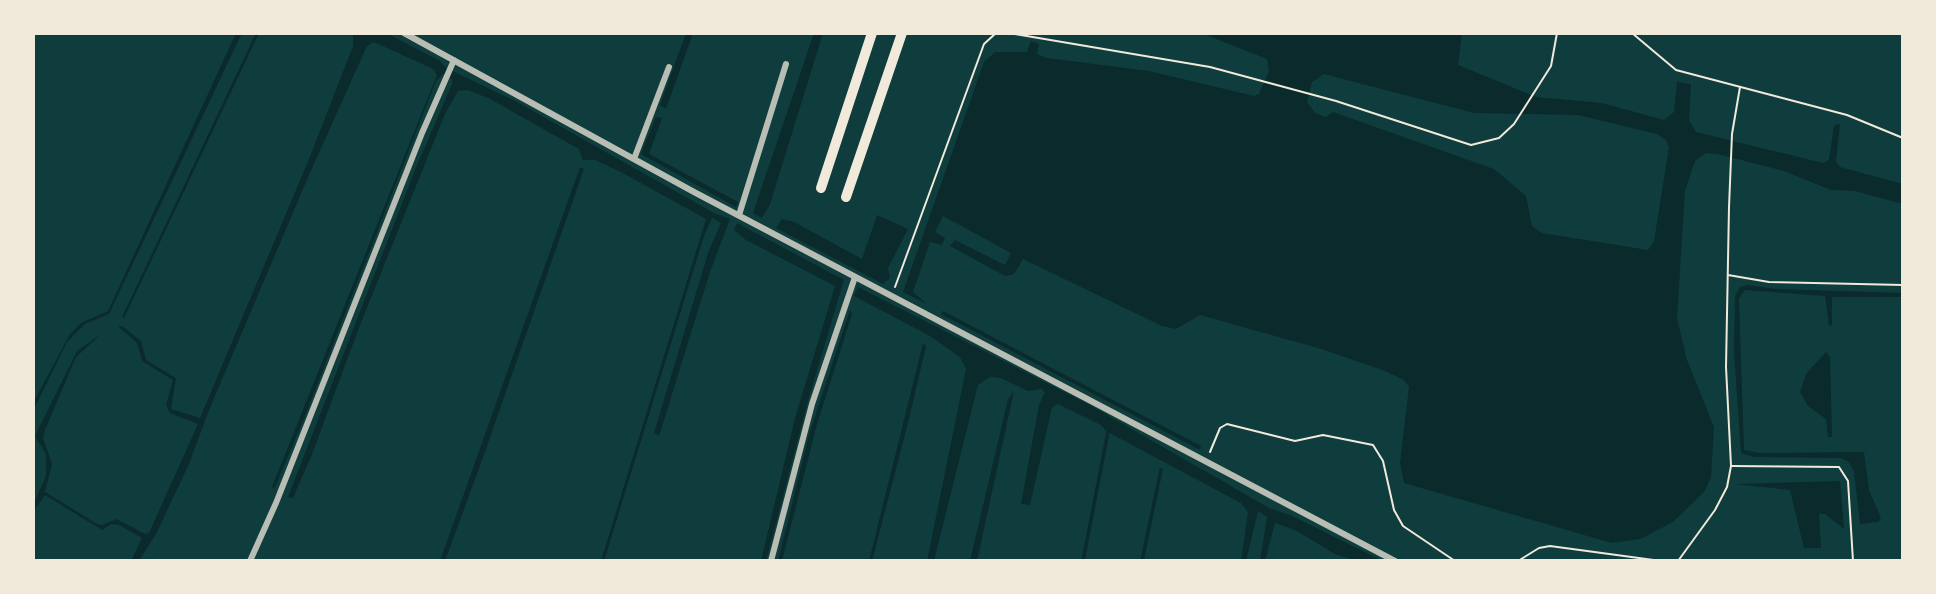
<!DOCTYPE html>
<style>
body{margin:0}
#map{position:relative;width:1936px;height:594px;overflow:hidden;background:#0f3d3e;font-family:Manrope,sans-serif}
canvas{display:block}
.frame{position:absolute;inset:0;border:35px solid #f1e9da;pointer-events:none}
</style>
<div id="map">
<canvas width="1936" height="594"></canvas>
<div class="frame"></div>
</div>
<script>
const ctx = document.querySelector('canvas').getContext('2d');
ctx.lineJoin = 'round';
function fillPath(path, color) { ctx.fillStyle = color; ctx.fill(path, 'evenodd'); }
const shape = rows => new Path2D(rows.map(r => 'M' + r).join(''));
function trace(path, color, width, dash) { ctx.strokeStyle = color; ctx.lineWidth = width; ctx.lineCap = dash ? 'butt' : 'round'; ctx.setLineDash(dash || []); ctx.stroke(path); }
fillPath(shape([
 [236,33,242,33,109,314,85,324,67,342,33,411,33,403,70,334,81,323,108,311],
 [256,33,259,33,124,318,122,317],
 [353,33,386,33,440,61,446,68,517,102,714,213,730,219,710,272,659,436,654,433,708,253,721,223,712,218,704,236,604,561,601,561,706,219,621,172,595,160,583,160,579,149,490,99,468,90,458,91,445,114,360,325,312,454,293,498,288,497,415,170,452,84,452,79,443,74,436,81,303,421,274,489,272,487,437,75,433,69,374,42,367,46,309,175,209,410,189,464,157,532,139,561,131,561,142,538,119,525,111,524,102,530,45,495,33,512,33,505,46,476,46,454,35,436,77,351,101,334,76,357,45,430,43,438,52,464,45,492,97,524,102,525,117,519,145,534,149,533,198,424,170,413,166,405,173,380,142,361,137,343,118,326,122,326,141,341,146,360,176,378,171,409,200,418,309,159,353,46],
 [686,33,693,33,666,109,660,105],
 [814,33,823,33,770,204,762,218,753,213],
 [1201,33,1462,33,1458,65,1536,97,1602,103,1664,120,1674,112,1677,82,1691,84,1689,120,1696,132,1823,163,1829,160,1834,125,1840,124,1836,162,1840,167,1903,184,1903,204,1855,191,1831,190,1784,171,1718,154,1706,153,1695,161,1685,191,1677,318,1687,360,1714,427,1711,478,1704,492,1673,522,1640,539,1612,543,1404,483,1400,463,1409,387,1404,380,1383,370,1318,348,1200,315,1176,329,1162,326,1023,259,1014,274,1005,276,950,246,955,240,1005,265,1011,253,943,216,935,232,945,238,942,245,930,242,913,292,927,304,903,292,984,62,995,52,1027,52,1031,41,1039,44,1037,54,1047,58,1149,71,1254,96,1259,94,1269,71,1267,59],
 [1324,74,1474,113,1578,115,1657,134,1666,140,1669,147,1654,241,1648,250,1542,233,1532,226,1526,196,1494,169,1333,112,1326,117,1315,113,1307,102,1312,82],
 [656,117,662,118,649,154,738,202,736,207,641,154],
 [580,167,584,169,481,463,445,561,440,561],
 [877,215,908,229,888,268,890,278,883,284,776,228,782,219,794,222,862,259],
 [737,223,844,280,809,397,766,561,761,561,795,418,835,286,746,240,734,230],
 [1748,285,1775,289,1903,293,1903,297,1832,297,1832,325,1829,326,1825,296,1745,290,1739,299,1744,450,1759,453,1864,452,1869,490,1881,518,1878,522,1860,524,1854,471,1849,462,1841,458,1754,457,1741,453,1734,352,1735,296,1740,287],
 [858,287,1088,404,1269,508,1290,515,1383,561,1357,561,1335,554,1295,530,1275,523,1265,561,1260,561,1267,517,1258,511,1246,561,1241,561,1248,512,1241,503,1106,431,1101,425,1058,404,1052,407,1030,505,1021,504,1039,405,1045,392,1041,389,1028,391,1001,378,990,377,978,385,934,561,927,561,966,369,960,357,930,336,854,296],
 [850,310,852,314,817,424,782,561,778,561,809,435],
 [943,311,1201,446,1200,450,941,314],
 [923,343,926,346,908,423,872,561,869,561],
 [1826,352,1830,357,1832,437,1828,437,1826,419,1808,406,1800,392,1806,374],
 [1014,391,977,561,970,561,1008,399],
 [1840,481,1844,529,1825,514,1819,514,1821,548,1804,548,1790,490,1735,484]
]), '#0a2a2b');
trace(shape([
 [1083,561,1108,432],
 [1142,561,1161,470]
]), '#0a2a2b', 3.5);
trace(shape([
 [1009,33,1210,67,1336,101,1471,145,1499,138,1514,124,1551,66,1557,33],
 [1632,33,1676,70,1847,115,1903,138],
 [1728,275,1769,282,1903,285],
 [895,287,984,44,996,33],
 [1210,452,1220,428,1227,424,1295,441,1323,435,1373,445,1383,461,1394,510,1403,526,1455,561],
 [1732,466,1839,467,1848,481,1853,561],
 [1518,561,1539,548,1550,546,1661,561],
 [1678,561,1715,510,1727,487,1731,466,1726,367,1729,207,1732,134,1740,87]
]), '#f1e9da', 2);
trace(shape([
 [404,33,694,192,1395,561],
 [634,159,669,67],
 [739,215,786,64],
 [250,561,276,503,422,133,454,60],
 [771,561,812,404,855,277]
]), '#b8beb3', 6);
trace(shape([
 [821,188,872,33],
 [846,197,902,33]
]), '#f1e9da', 10);
</script>
